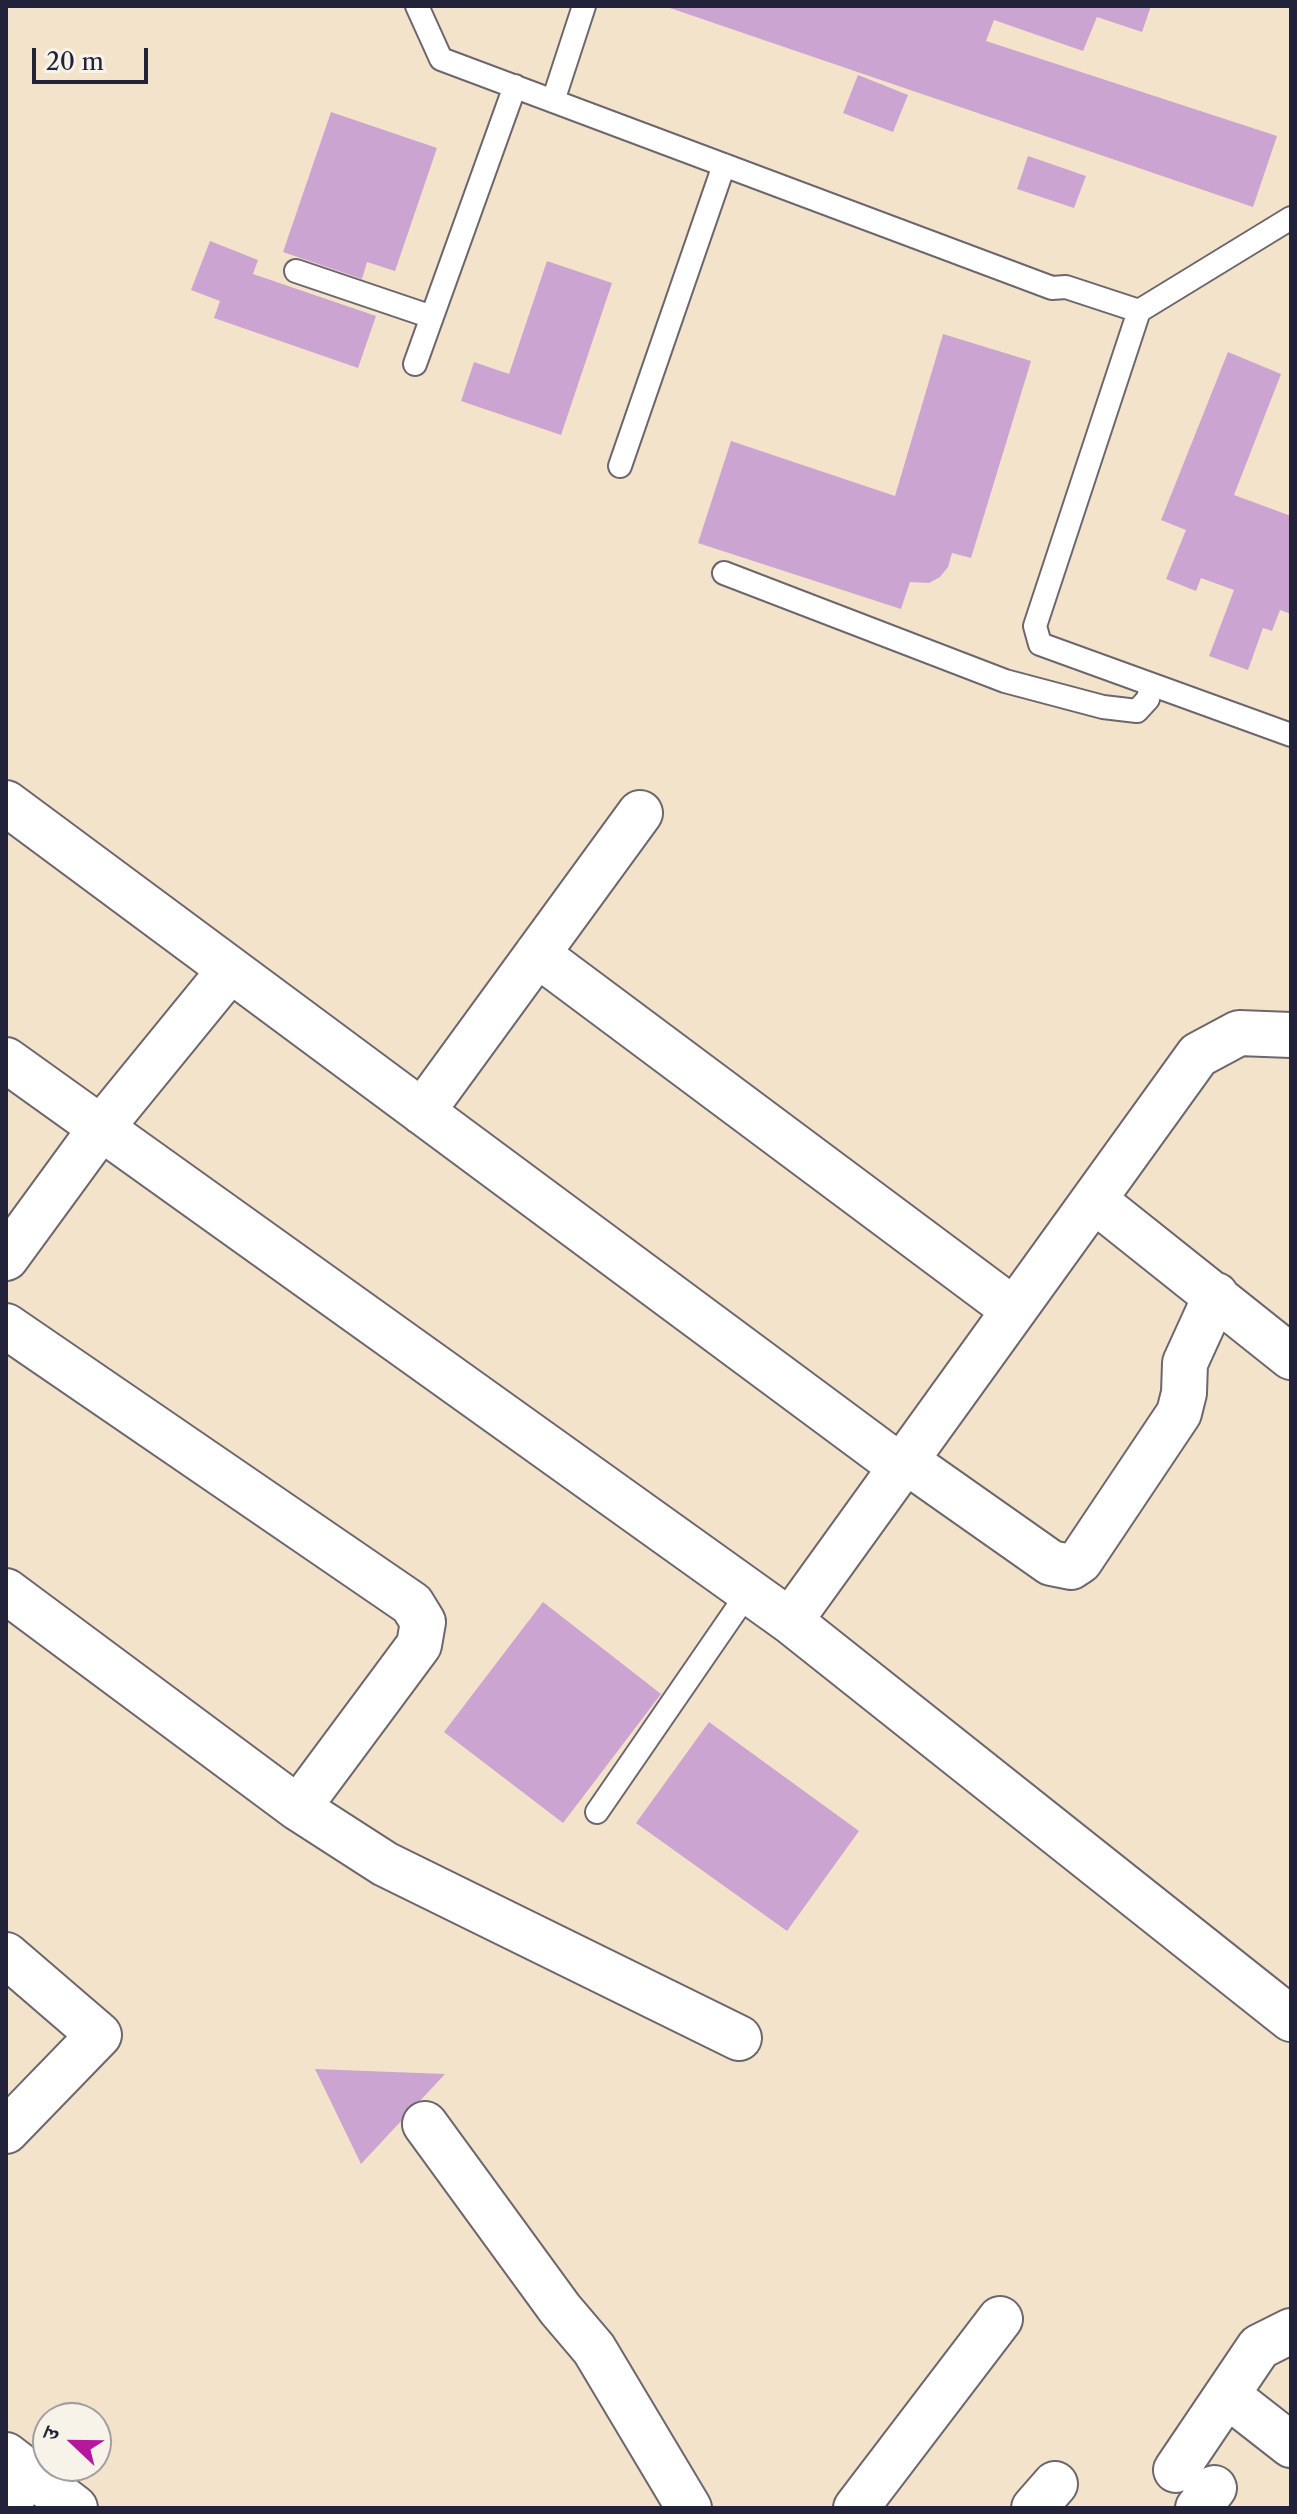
<!DOCTYPE html>
<meta charset="utf-8">
<style>
body{margin:0}
#map{position:relative;width:1297px;height:2514px;overflow:hidden;background:#f4e3cb;font-family:"Libre Caslon Text","Noto Serif Devanagari",serif}
canvas{display:block}
.frame{position:absolute;inset:0;border:8px solid #22223b;pointer-events:none}
.north{position:absolute;left:32px;top:2402px;width:80px;height:80px;box-sizing:border-box;background:#f7f3e8;border:2px solid #a29fa3;border-radius:50%;rotate:292deg;font-size:22px;font-weight:700;line-height:32px;text-align:center;color:#22223b}
.north::after{content:'';display:block;margin:auto;width:28px;height:36px;background:#b5179e;clip-path:polygon(50% 0,100% 100%,50% 72%,0 100%)}
.scale{position:absolute;left:32px;top:48px;width:116px;height:36px;box-sizing:border-box;border:4px solid #22223b;border-top:0;padding-left:10px;font-size:24px;line-height:28px;white-space:nowrap;color:#22223b;-webkit-text-stroke:6px #f7f3e8;paint-order:stroke}
</style>
<div id="map">
<canvas width="1297" height="2514"></canvas>
<div class="frame"></div>
<div class="north">उ</div>
<div class="scale">20 m</div>
</div>
<script>
const ctx = document.querySelector('canvas').getContext('2d');
ctx.lineJoin = 'round';
function fillPath(path, color) { ctx.fillStyle = color; ctx.fill(path, 'evenodd'); }
const shape = rows => new Path2D(rows.map(r => 'M' + r).join(''));
function trace(path, color, width, dash) { ctx.strokeStyle = color; ctx.lineWidth = width; ctx.lineCap = dash ? 'butt' : 'round'; ctx.setLineDash(dash || []); ctx.stroke(path); }
fillPath(shape([
 [1151,6,1142,32,1097,17,1083,51,994,20,986,41,1277,136,1253,207,667,7],
 [858,75,908,95,893,132,843,113],
 [331,112,437,148,395,271,367,262,362,279,283,252],
 [1028,156,1086,176,1074,208,1017,189],
 [210,241,258,260,253,274,376,316,358,368,214,318,220,301,191,290],
 [547,261,612,283,561,435,461,401,474,362,509,374],
 [943,334,1031,361,971,558,952,553,948,567,940,577,929,583,910,582,901,609,698,543,731,441,895,496],
 [1228,352,1281,374,1234,495,1291,516,1291,614,1280,610,1272,631,1263,628,1248,670,1209,656,1234,590,1201,578,1196,591,1166,579,1186,530,1161,520],
 [543,1602,661,1694,563,1823,444,1732],
 [709,1722,859,1831,787,1931,636,1823],
 [315,2069,445,2074,361,2164]
]), '#cba4d1');
const lane = shape([
 [417,6,441,59,1052,288,1066,287,1139,311,1291,218],
 [553,101,584,6],
 [296,271,432,317],
 [1139,311,1035,626,1040,644,1291,735],
 [415,364,515,86],
 [620,466,724,165],
 [724,573,1005,681,1103,707,1137,711,1148,699,1151,685],
 [597,1812,749,1591]
]);
const street = shape([
 [6,803,901,1467],
 [537,954,1014,1310],
 [6,1060,790,1621,1291,2019],
 [422,1112,640,813],
 [1094,1200,1291,1357],
 [6,1258,101,1128,230,970],
 [6,1326,412,1604,423,1622,419,1645,298,1808],
 [906,1461,1051,1563,1071,1567,1080,1561,1179,1413,1184,1393,1185,1363,1216,1295],
 [6,1591,298,1808,385,1864,739,2038],
 [790,1621,1198,1055,1239,1033,1291,1035],
 [6,1955,99,2035,6,2131],
 [425,2124,560,2309,594,2349,689,2508],
 [1227,2395,1291,2445],
 [6,2455,75,2508],
 [1176,2470,1259,2347,1291,2331],
 [6,2506,29,2473],
 [856,2508,1000,2319],
 [1034,2508,1055,2484],
 [1198,2508,1214,2488]
]);
trace(lane, '#6c666d', 26);
trace(street, '#6c666d', 48);
trace(lane, '#fff', 22);
trace(street, '#fff', 44);
</script>
